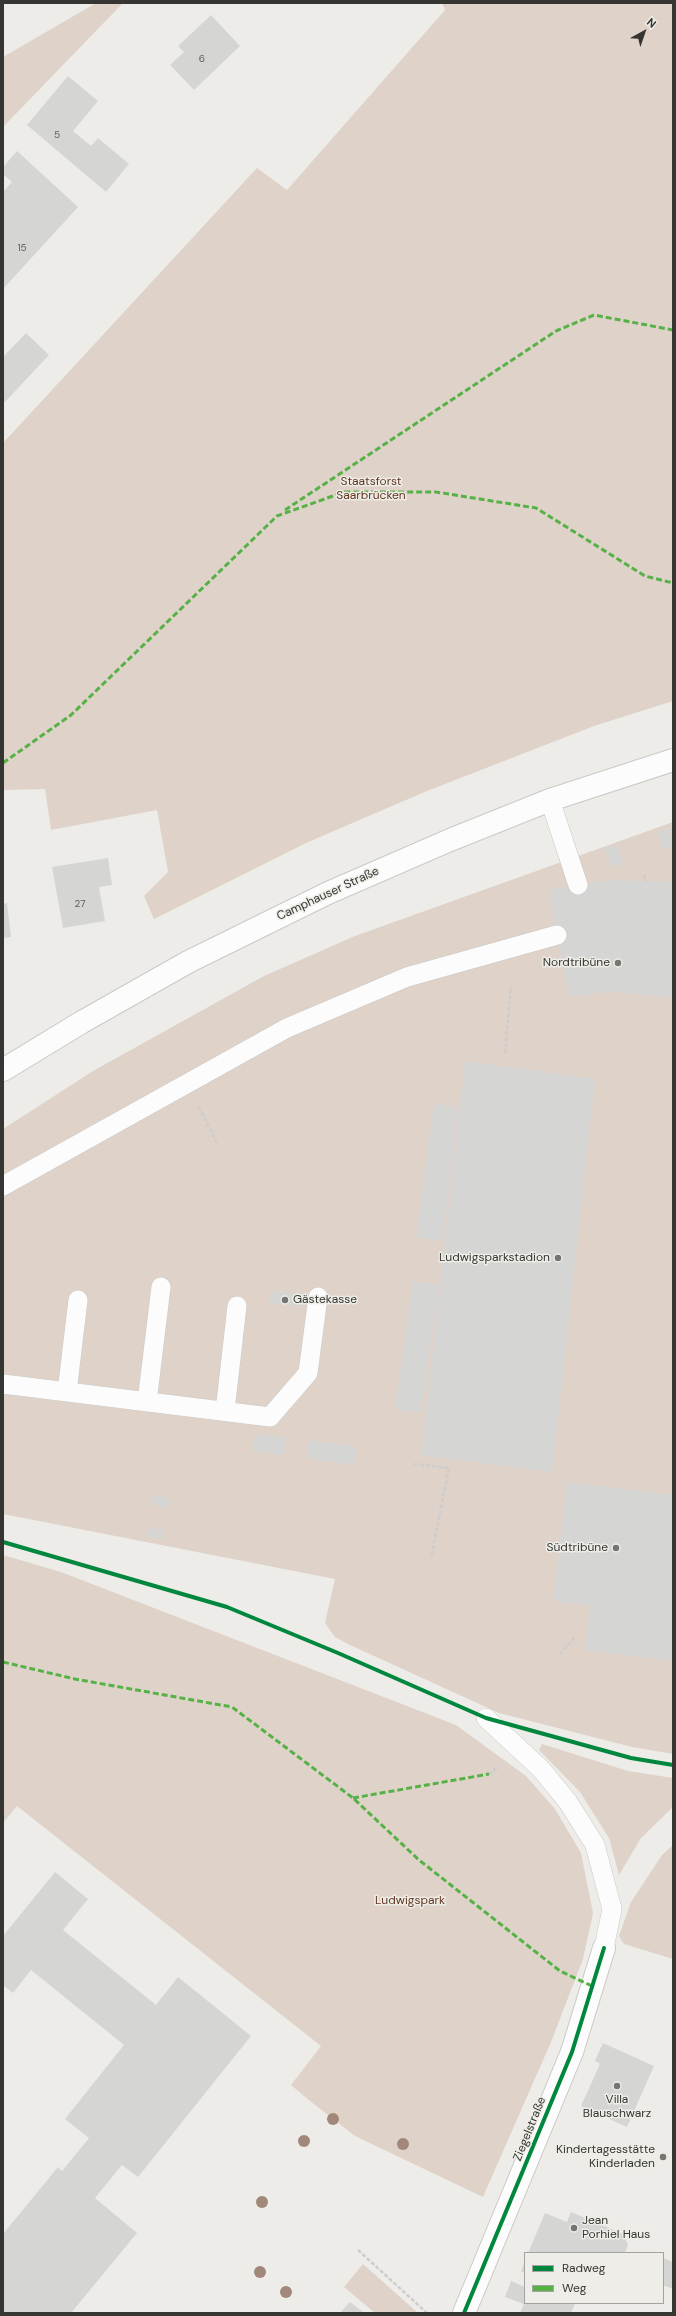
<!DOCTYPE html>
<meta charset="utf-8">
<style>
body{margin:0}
#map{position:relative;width:676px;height:2316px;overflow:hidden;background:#edece8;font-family:"DM Sans",sans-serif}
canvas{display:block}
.frame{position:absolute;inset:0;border:4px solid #353532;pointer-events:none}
.legend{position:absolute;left:524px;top:2252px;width:140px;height:52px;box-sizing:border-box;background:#eeede7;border:1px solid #a4a39f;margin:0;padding:5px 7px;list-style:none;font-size:12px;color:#353532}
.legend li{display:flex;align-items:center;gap:8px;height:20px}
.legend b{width:20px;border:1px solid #a4a39f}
.north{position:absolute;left:624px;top:12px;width:40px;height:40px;-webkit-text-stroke:3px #eeede7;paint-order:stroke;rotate:40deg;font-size:11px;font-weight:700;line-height:16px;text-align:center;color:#353532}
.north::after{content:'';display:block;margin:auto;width:14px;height:18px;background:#353532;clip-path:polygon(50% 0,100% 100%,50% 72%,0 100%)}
</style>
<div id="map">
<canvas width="676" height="2316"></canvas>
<div class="frame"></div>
<ul class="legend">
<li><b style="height:5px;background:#00873e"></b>Radweg</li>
<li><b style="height:5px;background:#56b246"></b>Weg</li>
</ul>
<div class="north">N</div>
</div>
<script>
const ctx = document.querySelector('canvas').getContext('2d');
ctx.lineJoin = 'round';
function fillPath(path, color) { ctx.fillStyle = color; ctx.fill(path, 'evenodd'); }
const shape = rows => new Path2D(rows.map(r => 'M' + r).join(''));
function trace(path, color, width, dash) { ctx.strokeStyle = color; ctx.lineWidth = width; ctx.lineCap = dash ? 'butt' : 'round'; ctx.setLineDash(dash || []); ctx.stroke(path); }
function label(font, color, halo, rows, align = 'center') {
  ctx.font = font + ' "DM Sans",sans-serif'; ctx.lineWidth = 3; ctx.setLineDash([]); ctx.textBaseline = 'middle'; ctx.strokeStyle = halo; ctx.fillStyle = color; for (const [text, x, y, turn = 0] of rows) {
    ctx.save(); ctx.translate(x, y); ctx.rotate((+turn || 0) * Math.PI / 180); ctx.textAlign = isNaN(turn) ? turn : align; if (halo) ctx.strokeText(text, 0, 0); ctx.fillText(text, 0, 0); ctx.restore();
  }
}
fillPath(shape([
 [96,3,123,3,3,127,3,57],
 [442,3,673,3,673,701,594,726,427,791,306,843,154,919,144,896,168,872,157,810,51,830,45,789,3,790,3,443,257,168,287,190,445,10],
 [673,822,673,1754,632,1747,499,1713,350,1645,335,1637,325,1623,335,1579,3,1514,3,1129,93,1071,264,976,355,936],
 [3,1555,61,1572,456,1725,526,1776,555,1809,581,1853,593,1913,583,1959,551,2042,483,2197,355,2136,310,2101,291,2085,321,2046,17,1806,3,1823],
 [542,1744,628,1771,673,1778,673,1807,641,1838,619,1875,609,1838,580,1792,539,1750],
 [673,1845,673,1959,624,1944,619,1936,631,1902,662,1855],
 [363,2264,418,2313,375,2313,344,2287]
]), '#dfd2c9');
fillPath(shape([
 [211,15,240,46,194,90,170,65,184,52,178,46],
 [68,76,98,101,73,131,91,146,98,138,129,164,106,192,27,125],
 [17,151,78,207,3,289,3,192,12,182,3,174,3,167],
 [26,333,49,355,3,404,3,357],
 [669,828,673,847,663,850,657,831],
 [617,845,623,863,611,867,605,849],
 [108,858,112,885,99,887,105,921,63,928,52,867],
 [608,880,673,882,673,998,613,991,569,997,548,890],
 [7,903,11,937,3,938,3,904],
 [465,1061,595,1079,552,1472,421,1455],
 [434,1104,458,1107,443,1241,416,1237],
 [413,1281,439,1285,421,1413,395,1409],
 [271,1290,301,1294,299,1307,269,1303],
 [255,1434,286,1438,284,1455,252,1451],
 [309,1440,357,1447,354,1465,306,1458],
 [567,1482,673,1495,673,1661,585,1650,590,1606,553,1601],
 [153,1496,170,1498,169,1507,152,1505],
 [148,1528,164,1530,163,1539,146,1537],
 [55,1872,88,1899,63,1930,156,2005,178,1977,251,2036,138,2177,122,2165,95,2198,137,2233,71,2313,3,2313,3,2234,58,2167,62,2171,89,2138,65,2119,124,2045,31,1970,13,1993,3,1985,3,1936],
 [603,2043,654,2066,627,2127,581,2106,600,2064,595,2061],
 [571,2212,623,2234,628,2245,625,2253,528,2253,545,2213,567,2222],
 [663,2258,673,2262,673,2289,663,2285],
 [525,2261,525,2273,521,2271],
 [511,2281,525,2287,525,2303,575,2303,571,2313,520,2313,524,2304,505,2297],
 [350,2302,364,2313,340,2313]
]), '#d5d5d3');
const service = shape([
 [550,800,578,885],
 [3,1186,287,1028,407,977,557,935],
 [3,1384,270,1417,308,1373,318,1297],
 [67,1392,78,1300],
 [147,1402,161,1287],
 [225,1411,237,1306],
 [486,1718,541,1769,568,1802,595,1845,612,1909,604,1948]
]);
const minor = shape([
 [464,2313,572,2052,604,1948]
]);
const primary = shape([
 [3,1070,82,1022,188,962,328,893,450,840,550,800,673,760]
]);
trace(service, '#cac9c6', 20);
trace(minor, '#cac9c6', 24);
trace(primary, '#cac9c6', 24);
trace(shape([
 [644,875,646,882],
 [505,1053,511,986],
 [199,1107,217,1143],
 [414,1464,449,1468,431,1558],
 [560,1654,575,1637],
 [489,1774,499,1766],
 [358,2250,427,2313]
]), '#cdcdcd', 2.5, [4, 2]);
trace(service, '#fcfcfc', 19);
trace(minor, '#fcfcfc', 22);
trace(primary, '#fcfcfc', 22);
trace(shape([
 [285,510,556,331,594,315,673,330],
 [3,763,71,715,277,516,344,492,436,492,536,508,645,576,673,583],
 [3,1662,75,1679,232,1707,353,1798,419,1860,560,1971,594,1987],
 [353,1798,489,1774]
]), '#56b246', 3, [6, 3]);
trace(shape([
 [3,1542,227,1607,338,1653,486,1718,631,1758,673,1765],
 [464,2313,572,2052,604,1948]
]), '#00873e', 4);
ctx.fillStyle = '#a1887a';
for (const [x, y] of [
 [333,2119],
 [304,2141],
 [403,2144],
 [262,2202],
 [260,2272],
 [286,2292]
]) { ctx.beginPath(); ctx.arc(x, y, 6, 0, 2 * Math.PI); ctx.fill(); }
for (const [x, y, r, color] of [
 [618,963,4,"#757572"],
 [558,1258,4,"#757572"],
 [285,1300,4,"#757572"],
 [616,1548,4,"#757572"],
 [617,2086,4,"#757572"],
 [663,2157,4,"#757572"],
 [574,2228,4,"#757572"]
]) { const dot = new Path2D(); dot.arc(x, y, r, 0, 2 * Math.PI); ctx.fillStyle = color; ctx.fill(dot); trace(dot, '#eeede7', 1.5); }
label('10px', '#5d5d5a', null, [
 ["6",202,59],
 ["5",57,135],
 ["15",22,248],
 ["27",80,904]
]);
label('12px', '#623720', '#eeede7', [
 ["Staatsforst",371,482],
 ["Saarbrücken",371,496],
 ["Ludwigspark",410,1901]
]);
label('12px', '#353532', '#eeede7', [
 ["Camphauser Straße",328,894,-25],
 ["Ziegelstraße",530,2129,-68]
]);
label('12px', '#353532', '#eeede7', [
 ["Nordtribüne",610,963],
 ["Ludwigsparkstadion",550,1258],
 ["Gästekasse",293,1300,"left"],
 ["Südtribüne",608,1548],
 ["Villa",617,2100,"center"],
 ["Blauschwarz",617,2114,"center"],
 ["Kindertagesstätte",655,2150],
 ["Kinderladen",655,2164],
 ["Jean",582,2221,"left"],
 ["Porhiel Haus",582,2235,"left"]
], 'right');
</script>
